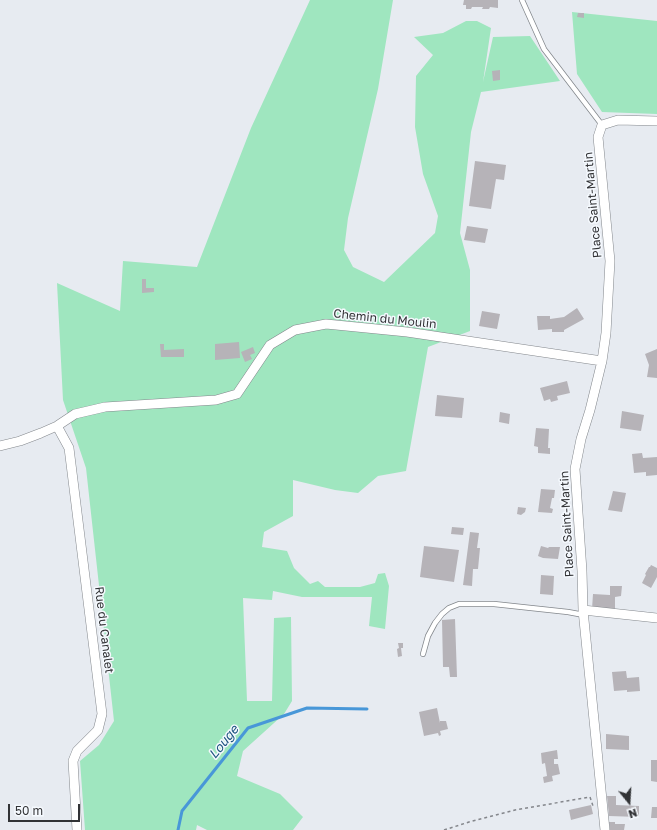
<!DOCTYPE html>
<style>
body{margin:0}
#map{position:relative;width:657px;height:830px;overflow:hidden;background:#e7ebf1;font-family:"Golos Text",sans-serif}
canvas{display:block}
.north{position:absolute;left:609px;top:782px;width:40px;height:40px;-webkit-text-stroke:3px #f5f9fe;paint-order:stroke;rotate:162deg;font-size:11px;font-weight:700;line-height:16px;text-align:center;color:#323336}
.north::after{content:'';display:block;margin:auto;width:14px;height:18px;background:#323336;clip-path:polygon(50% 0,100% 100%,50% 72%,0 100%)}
.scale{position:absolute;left:8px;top:804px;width:72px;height:18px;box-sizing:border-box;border:2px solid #323336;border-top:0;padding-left:5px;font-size:12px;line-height:14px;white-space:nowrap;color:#323336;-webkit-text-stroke:3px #f5f9fe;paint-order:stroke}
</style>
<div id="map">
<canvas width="657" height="830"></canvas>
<div class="north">N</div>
<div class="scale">50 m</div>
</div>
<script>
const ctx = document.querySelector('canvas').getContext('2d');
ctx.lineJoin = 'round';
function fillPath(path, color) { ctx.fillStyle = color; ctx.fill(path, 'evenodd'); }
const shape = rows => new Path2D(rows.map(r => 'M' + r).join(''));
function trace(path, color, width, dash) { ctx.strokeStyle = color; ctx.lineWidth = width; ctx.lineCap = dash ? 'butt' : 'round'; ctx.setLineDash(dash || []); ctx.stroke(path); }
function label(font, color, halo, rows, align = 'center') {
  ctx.font = font + ' "Golos Text",sans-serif'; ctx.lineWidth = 3; ctx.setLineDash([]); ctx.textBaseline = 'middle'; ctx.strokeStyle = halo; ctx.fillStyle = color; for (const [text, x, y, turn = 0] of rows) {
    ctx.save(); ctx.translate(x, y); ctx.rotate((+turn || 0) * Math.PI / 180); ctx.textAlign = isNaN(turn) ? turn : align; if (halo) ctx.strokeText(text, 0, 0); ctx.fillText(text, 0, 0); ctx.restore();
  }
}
fillPath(shape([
 [310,0,393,0,378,89,348,218,344,250,353,267,384,282,435,233,438,216,423,174,415,127,416,76,433,55,414,37,443,33,466,21,477,21,491,28,483,82,493,37,530,36,560,81,481,92,471,132,460,233,470,270,470,331,428,347,406,471,378,476,358,493,335,490,293,480,293,516,264,532,262,547,287,551,294,568,310,584,318,581,325,587,360,587,375,583,378,574,385,573,389,586,385,629,369,626,372,597,302,597,273,591,272,600,243,598,247,701,272,701,274,618,291,617,292,701,284,714,243,751,237,776,280,794,303,817,293,830,207,830,197,825,196,830,85,830,80,761,99,745,114,721,86,468,63,400,57,283,120,311,123,261,197,267,251,128],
 [572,12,657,21,657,114,602,112,577,74]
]), '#9fe6bf');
trace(shape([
 [178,830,182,811,248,728,307,708,367,709]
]), '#4897d8', 3);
fillPath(shape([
 [464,0,498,0,498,8,490,7,489,9,482,9,483,7,472,7,471,9,466,9,466,5,463,5],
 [578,13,584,13,584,18,577,17],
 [500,70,500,80,493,81,492,71],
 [475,161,506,165,504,180,496,179,491,209,469,206],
 [467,226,488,229,485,243,464,240],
 [142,279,146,279,146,288,154,288,154,292,142,293],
 [577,308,584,319,564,330,564,332,552,332,552,329,538,330,537,316,550,316,550,319,564,317],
 [482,311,500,314,497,329,479,326],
 [239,342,240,358,215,360,215,344],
 [160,344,164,344,164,350,184,349,184,357,161,357],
 [253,347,255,353,250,355,252,359,245,362,241,352],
 [657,349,657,378,647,377,649,365,645,354],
 [567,381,570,393,557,396,558,400,551,402,550,399,544,401,540,388],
 [437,395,464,398,462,418,435,416],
 [622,411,644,415,641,431,620,428],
 [500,412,510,414,509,424,499,422],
 [536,428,549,429,548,448,550,448,550,454,538,453,538,447,534,446],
 [642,453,643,458,657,457,657,475,646,476,646,472,634,473,632,454],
 [541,489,555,490,554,498,552,498,550,508,553,509,552,513,538,512],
 [613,491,626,493,622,512,608,510],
 [518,507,526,508,525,512,521,515,517,514],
 [452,527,464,528,463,535,451,534],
 [470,532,479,533,477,548,480,548,478,569,473,569,472,586,463,585],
 [424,546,459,550,454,582,420,577],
 [541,546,548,548,549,547,560,547,558,559,543,558,538,556],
 [651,565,657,568,657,577,651,588,642,583,646,575,645,574,649,567,650,567],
 [541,575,554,576,553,595,540,594],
 [610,586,622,586,621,596,615,597,615,609,592,609,593,594,610,595],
 [455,619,457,677,450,677,449,667,443,667,442,620],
 [398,643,403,643,403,648,401,648,402,656,398,657,397,649,399,648],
 [626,671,627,678,639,677,640,691,627,692,627,690,614,691,612,672],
 [437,708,440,723,440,721,446,721,448,729,440,731,441,735,439,736,438,733,424,736,419,712],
 [606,734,629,736,629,750,606,749],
 [557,750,558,759,554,759,554,764,558,764,560,774,552,776,553,781,544,783,543,777,547,776,545,763,542,764,541,753],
 [651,760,657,760,657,782,651,781],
 [607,796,616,796,616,805,639,806,639,817,609,816],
 [591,805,593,814,571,820,569,810],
 [652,807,657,807,657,818,651,818],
 [609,822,615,822,615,824,625,824,624,830,610,830]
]), '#b6b3b8');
const lane = shape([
 [522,0,544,49,602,125],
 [423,654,428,636,435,623,442,614,449,608,459,604,494,604,568,612,584,615]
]);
const street = shape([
 [57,426,69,448,102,714,98,730,77,751,73,761,77,830],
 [0,446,20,441,41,433,57,426,75,414,105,407,216,400,237,394,270,345,295,330,326,324,407,332,602,361],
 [583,610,657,618],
 [605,830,583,610,582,571,575,469,581,439,590,410,602,361,606,333,610,261,598,137,602,125,618,120,657,121]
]);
trace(lane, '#83878c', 6);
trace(street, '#83878c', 10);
trace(shape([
 [444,830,469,822,515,810,590,797,593,806]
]), '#84868b', 1.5, [3, 3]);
trace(lane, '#fff', 4.5);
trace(street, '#fff', 9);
label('12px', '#323336', '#f5f9fe', [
 ["Place Saint-Martin",593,205,-95],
 ["Chemin du Moulin",385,319,6],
 ["Place Saint-Martin",567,524,-93],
 ["Rue du Canalet",104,630,83]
]);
label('italic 13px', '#1b537f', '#f5f9fe', [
 ["Louge",224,742,-51]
]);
</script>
